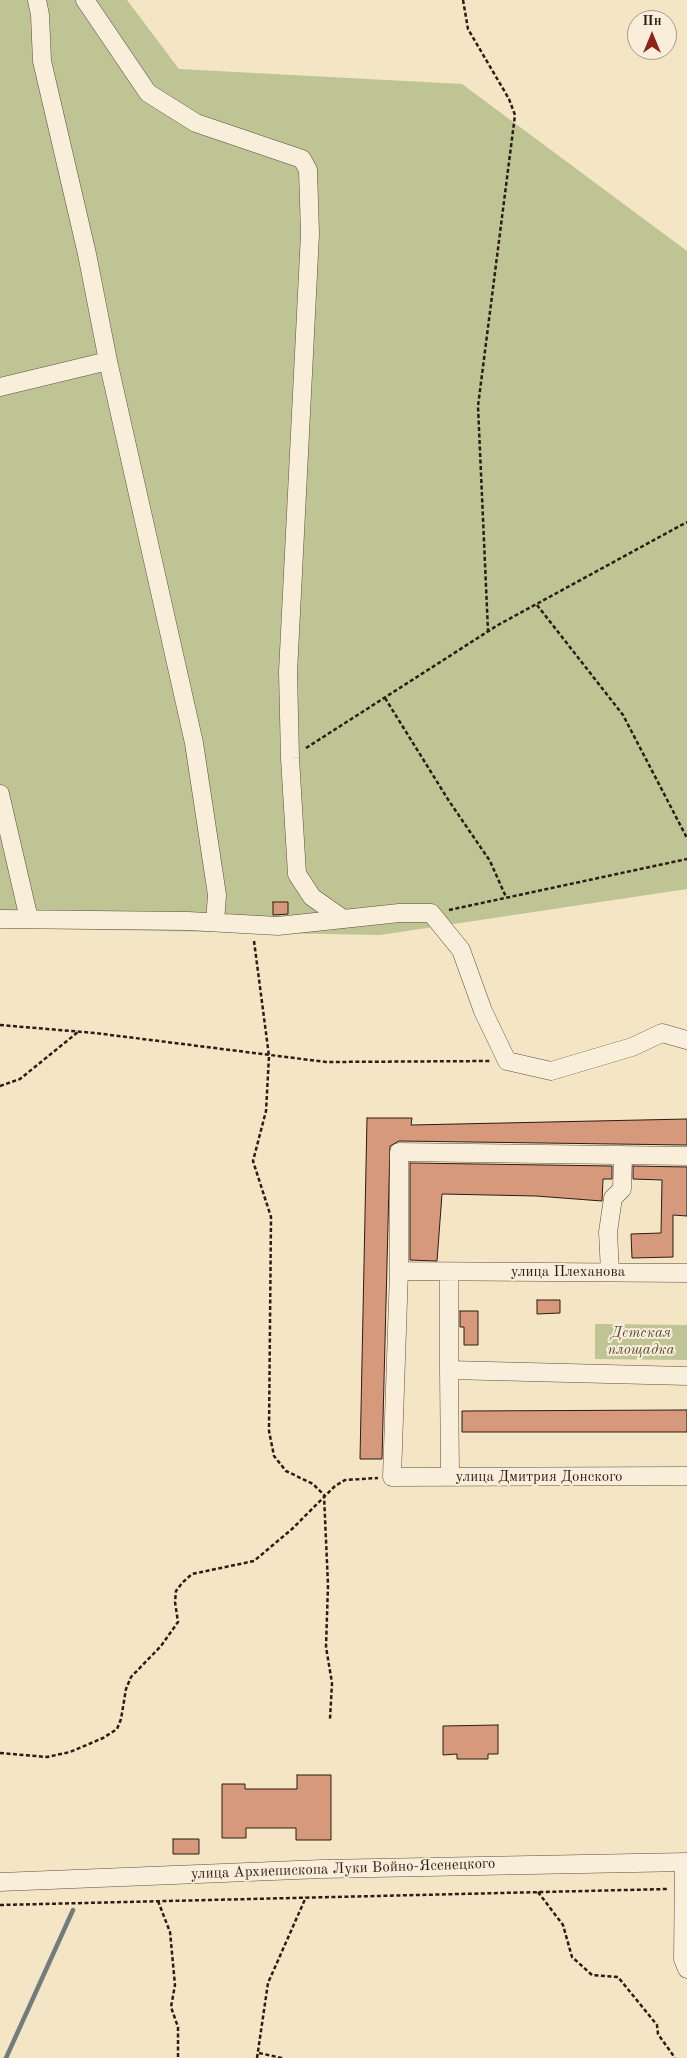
<!DOCTYPE html>
<meta charset="utf-8">
<style>
body{margin:0}
#map{position:relative;width:687px;height:2058px;overflow:hidden;background:#f4e5c5;font-family:"Old Standard TT",serif}
canvas{display:block}
.north{position:absolute;left:627px;top:10px;width:50px;height:50px;box-sizing:border-box;background:#f8eed9;border:1px solid #a69a8b;border-radius:50%;rotate:0deg;font-size:14px;font-weight:700;line-height:20px;text-align:center;color:#2c1c15}
.north::after{content:'';display:block;margin:auto;width:18px;height:22px;background:#8f2418;clip-path:polygon(50% 0,100% 100%,50% 72%,0 100%)}
</style>
<div id="map">
<canvas width="687" height="2058"></canvas>
<div class="north">Пн</div>
</div>
<script>
const ctx = document.querySelector('canvas').getContext('2d');
ctx.lineJoin = 'round';
function fillPath(path, color) { ctx.fillStyle = color; ctx.fill(path, 'evenodd'); }
const shape = rows => new Path2D(rows.map(r => 'M' + r).join(''));
function trace(path, color, width, dash) { ctx.strokeStyle = color; ctx.lineWidth = width; ctx.lineCap = dash ? 'butt' : 'round'; ctx.setLineDash(dash || []); ctx.stroke(path); }
function label(font, color, halo, rows, align = 'center') {
  ctx.font = font + ' "Old Standard TT",serif'; ctx.lineWidth = 4; ctx.setLineDash([]); ctx.textBaseline = 'middle'; ctx.strokeStyle = halo; ctx.fillStyle = color; for (const [text, x, y, turn = 0] of rows) {
    ctx.save(); ctx.translate(x, y); ctx.rotate((+turn || 0) * Math.PI / 180); ctx.textAlign = isNaN(turn) ? turn : align; if (halo) ctx.strokeText(text, 0, 0); ctx.fillText(text, 0, 0); ctx.restore();
  }
}
fillPath(shape([
 [0,0,127,0,179,69,462,84,687,251,687,889,380,935,0,928],
 [595,1324,687,1325,687,1360,595,1359]
]), '#bec493');
trace(shape([
 [6,2058,73,1910]
]), '#737c7c', 4.5);
const building = shape([
 [273,902,288,902,288,914,273,915,273,902],
 [367,1118,412,1118,411,1125,687,1119,687,1145,399,1141,390,1146,382,1459,360,1459,367,1118],
 [410,1163,612,1166,612,1179,603,1179,602,1201,536,1196,442,1194,437,1261,410,1260,410,1163],
 [633,1166,687,1167,687,1216,673,1215,673,1257,632,1258,631,1234,661,1233,662,1180,633,1179,633,1166],
 [537,1300,560,1300,560,1313,537,1314,537,1300],
 [460,1311,478,1311,478,1345,464,1345,464,1327,460,1327,460,1311],
 [687,1410,687,1432,462,1432,462,1411,687,1410],
 [498,1725,498,1754,488,1754,488,1759,457,1759,457,1754,443,1755,443,1726,498,1725],
 [297,1775,331,1775,331,1840,296,1840,296,1828,246,1828,246,1838,222,1838,222,1784,245,1784,245,1789,297,1789,297,1775],
 [173,1839,199,1839,199,1854,173,1854,173,1839]
]);
fillPath(building, '#d7997b');
trace(building, '#2c1c15', 1);
const minor = shape([
 [37,0,40,15,42,61,87,254,108,361,194,743,217,895,215,922],
 [85,0,148,93,196,123,302,159,308,170,310,234,288,672,290,758,297,874,312,897,342,918],
 [0,387,108,361],
 [0,794,29,919],
 [0,919,188,921,278,926,399,913,431,913,461,950,483,1011,507,1061,551,1071,632,1047,662,1033,687,1040],
 [687,1156,399,1152,399,1271,392,1477,687,1476],
 [399,1271,687,1273],
 [449,1272,449,1370,687,1376],
 [610,1272,608,1232,613,1198,622,1189,623,1155],
 [449,1370,450,1477],
 [684,1863,683,1959,687,1969],
 [0,1882,322,1869,687,1862]
]);
trace(minor, '#5e4e41', 19);
trace(shape([
 [463,0,468,29,509,99,515,115,478,406,488,631],
 [537,605,623,715,687,838],
 [385,698,449,801,490,861,506,897],
 [306,748,498,625,687,522],
 [449,910,687,859],
 [254,941,269,1056,266,1111,253,1161,271,1217,269,1431,274,1456,286,1471,313,1484,324,1495,328,1585,326,1647,332,1683,330,1719],
 [0,1025,95,1033,326,1062,491,1061],
 [0,1086,20,1079,78,1032],
 [0,1753,47,1757,70,1752,103,1738,117,1729,121,1719,126,1689,131,1677,161,1646,178,1622,175,1602,176,1591,182,1583,192,1574,254,1561,292,1529,335,1486,345,1480,378,1478],
 [538,1892,563,1925,572,1957,592,1975,618,1977,657,2025,658,2034,675,2058],
 [158,1901,170,1932,175,1985,171,2007,178,2027,178,2058],
 [0,1905,668,1889],
 [259,2053,282,2058],
 [257,2058,268,1983,306,1897]
]), '#2c1c15', 2.5, [4, 2.5]);
trace(minor, '#f8eed9', 18);
label('15px', '#2c1c15', '#f8eed9', [
 ["улица Плеханова",568,1272],
 ["улица Дмитрия Донского",539,1477],
 ["улица Архиепископа Луки Войно-Ясенецкого",343,1869,-2]
]);
label('italic 15px', '#584e3b', '#f8eed9', [
 ["Детская",641,1333],
 ["площадка",641,1350]
]);
</script>
